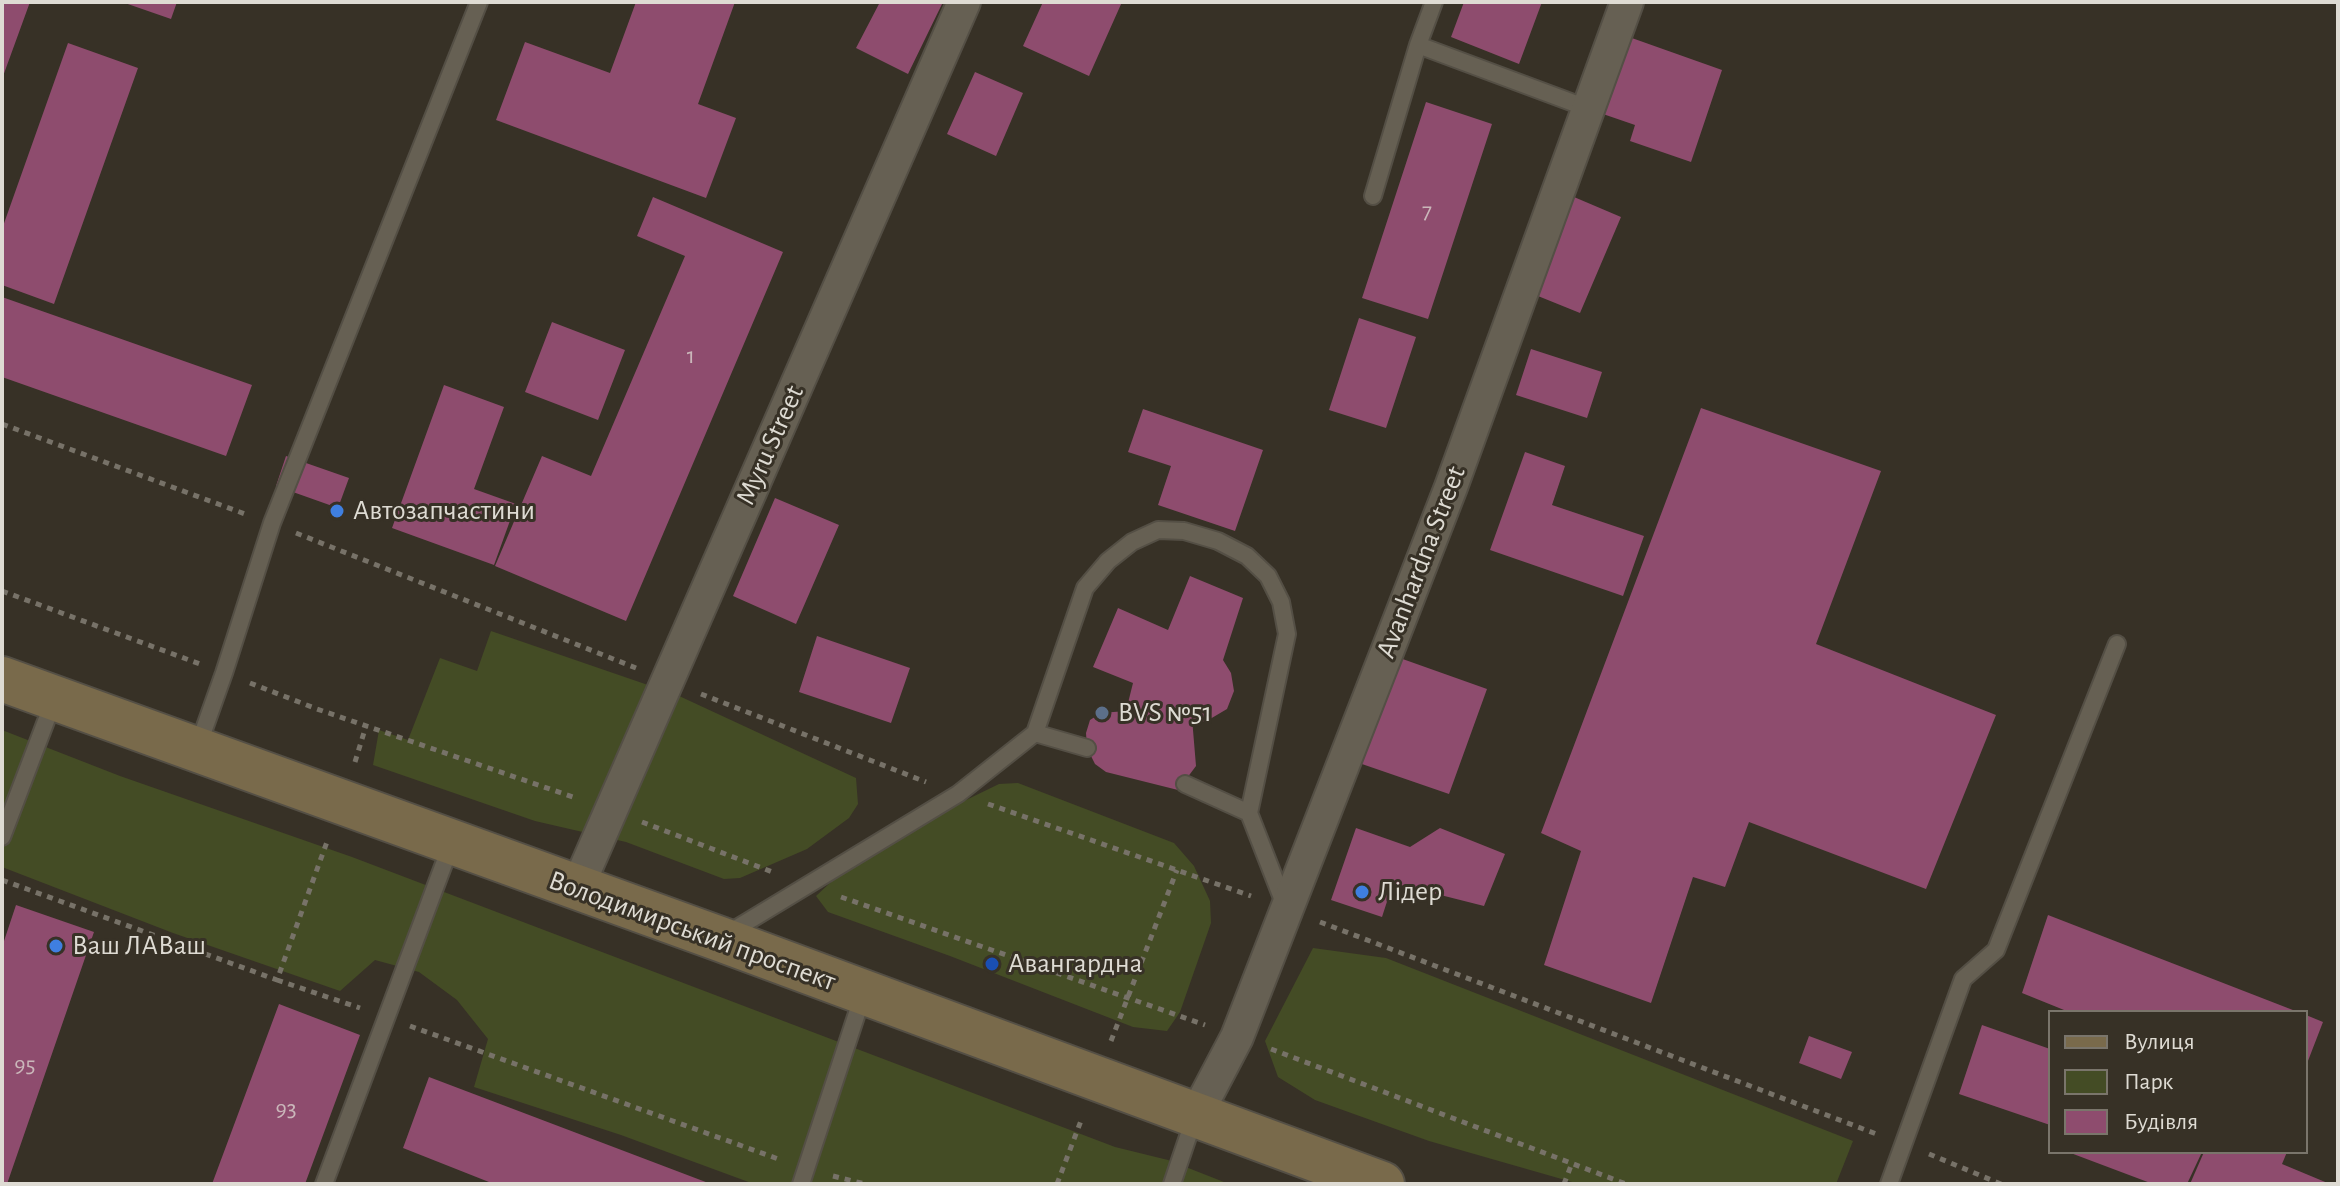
<!DOCTYPE html>
<meta charset="utf-8">
<style>
body{margin:0}
#map{position:relative;width:2340px;height:1186px;overflow:hidden;background:#373126;font-family:"Alegreya Sans",sans-serif}
canvas{display:block}
.frame{position:absolute;inset:0;border:4px solid #dedbd3;pointer-events:none}
.legend{position:absolute;left:2048px;top:1010px;width:260px;height:144px;box-sizing:border-box;background:#373126;border:2px solid #7a756b;margin:0;padding:10px 14px;list-style:none;font-size:24px;color:#dedbd3}
.legend li{display:flex;align-items:center;gap:16px;height:40px}
.legend b{width:40px;border:2px solid #7a756b}
</style>
<div id="map">
<canvas width="2340" height="1186"></canvas>
<div class="frame"></div>
<ul class="legend">
<li><b style="height:10px;background:#796a4b"></b>Вулиця</li>
<li><b style="height:22px;background:#444c25"></b>Парк</li>
<li><b style="height:22px;background:#8e4c6e"></b>Будівля</li>
</ul>
</div>
<script>
const ctx = document.querySelector('canvas').getContext('2d');
ctx.lineJoin = 'round';
function fillPath(path, color) { ctx.fillStyle = color; ctx.fill(path, 'evenodd'); }
const shape = rows => new Path2D(rows.map(r => 'M' + r).join(''));
function trace(path, color, width, dash) { ctx.strokeStyle = color; ctx.lineWidth = width; ctx.lineCap = dash ? 'butt' : 'round'; ctx.setLineDash(dash || []); ctx.stroke(path); }
function label(font, color, halo, rows, align = 'center') {
  ctx.font = font + ' "Alegreya Sans",sans-serif'; ctx.lineWidth = 6; ctx.setLineDash([]); ctx.textBaseline = 'middle'; ctx.strokeStyle = halo; ctx.fillStyle = color; for (const [text, x, y, turn = 0] of rows) {
    ctx.save(); ctx.translate(x, y); ctx.rotate((+turn || 0) * Math.PI / 180); ctx.textAlign = isNaN(turn) ? turn : align; if (halo) ctx.strokeText(text, 0, 0); ctx.fillText(text, 0, 0); ctx.restore();
  }
}
fillPath(shape([
 [491,631,677,695,856,778,858,804,849,818,807,849,740,878,724,879,626,842,535,821,373,765,379,730,408,740,440,658,477,671],
 [2,730,120,776,352,857,1115,1147,1168,1160,1229,1184,754,1184,621,1135,474,1087,488,1039,457,1000,419,972,375,960,340,991,173,933,2,867],
 [1018,783,1174,843,1194,866,1210,901,1211,923,1180,1012,1167,1031,1133,1027,950,956,828,912,816,896,832,881,925,820,999,784],
 [1313,948,1386,958,1853,1141,1836,1184,1579,1184,1429,1141,1315,1100,1278,1077,1265,1041]
]), '#444c25');
fillPath(shape([
 [2,2,30,2,2,79],
 [122,2,177,2,171,19],
 [636,2,735,2,698,104,736,118,706,198,496,120,525,42,610,73],
 [880,2,943,2,908,74,856,48],
 [1043,2,1122,2,1089,76,1023,46],
 [1464,2,1542,2,1519,64,1451,37],
 [1629,37,1722,70,1691,162,1630,141,1635,125,1603,114],
 [68,43,138,68,54,304,2,285,2,229],
 [975,72,1023,93,996,156,947,134],
 [1426,102,1492,124,1428,319,1362,298],
 [653,197,783,252,626,621,495,566,542,456,591,476,685,256,637,236],
 [1574,197,1621,217,1580,313,1533,294],
 [2,297,252,385,226,456,2,377],
 [1359,318,1416,337,1386,428,1329,410],
 [552,322,625,350,598,420,525,392],
 [1531,349,1602,372,1587,418,1516,395],
 [444,385,504,407,474,489,516,504,494,565,392,528],
 [1701,408,1881,471,1816,644,1996,715,1926,889,1749,822,1725,887,1693,877,1651,1003,1544,965,1581,851,1541,833],
 [1143,409,1263,450,1235,531,1158,505,1171,466,1128,452],
 [1525,452,1565,466,1552,505,1644,536,1623,596,1490,550],
 [286,456,349,478,338,508,276,486],
 [775,498,839,525,796,624,733,596],
 [1190,576,1243,598,1223,660,1231,673,1234,691,1227,709,1205,722,1192,718,1196,766,1178,790,1106,772,1095,764,1087,748,1086,733,1090,720,1101,713,1126,711,1133,683,1093,667,1118,608,1168,630],
 [817,636,910,668,891,723,799,692],
 [1397,657,1487,689,1449,794,1359,763],
 [1356,828,1410,847,1440,828,1505,854,1484,906,1393,883,1382,917,1331,900],
 [16,905,94,932,7,1184,2,1184,2,947],
 [2048,915,2298,1012,2069,1012,2022,993],
 [279,1004,360,1035,305,1184,212,1184],
 [2306,1015,2323,1022,2306,1066],
 [1982,1025,2050,1049,2050,1125,1959,1094],
 [1809,1036,1852,1052,1841,1079,1799,1063],
 [429,1077,711,1184,494,1184,403,1148],
 [2068,1152,2202,1152,2187,1184,2153,1184],
 [2204,1152,2287,1152,2282,1164,2330,1184,2190,1184]
]), '#8e4c6e');
const lane = shape([
 [1418,45,1587,108],
 [1373,196,1418,45,1434,2],
 [1035,733,1085,588,1108,561,1132,542,1158,530,1184,531,1218,541,1247,556,1268,576,1281,602,1287,634,1249,813,1286,908],
 [197,749,224,673,272,523,479,2],
 [1185,784,1249,813],
 [2,837,54,700],
 [727,934,958,794,1035,733,1087,748],
 [324,1184,451,845],
 [801,1184,863,995],
 [1172,1184,1195,1116],
 [1889,1184,1963,979,1996,950,2117,644]
]);
const street = shape([
 [577,888,964,2],
 [1196,1115,1237,1037,1401,616,1451,487,1627,2]
]);
const secondary = shape([
 [2,679,720,939,1382,1184]
]);
trace(lane, '#544f45', 20);
trace(street, '#544f45', 36);
trace(secondary, '#544f45', 48);
trace(shape([
 [2,424,245,514],
 [296,533,636,668],
 [2,591,200,664],
 [250,683,317,709,576,798],
 [701,694,926,782],
 [355,762,366,726],
 [988,804,1251,896],
 [642,822,775,873],
 [2,880,277,980,328,839],
 [841,897,1205,1025],
 [1320,922,1879,1135],
 [277,980,360,1008],
 [410,1026,781,1160],
 [1111,1041,1177,870],
 [1271,1049,1626,1184],
 [1929,1154,2001,1184],
 [833,1176,865,1184],
 [1057,1184,1082,1118],
 [1564,1184,1572,1163]
]), '#777268', 5, [6, 6]);
trace(lane, '#666053', 16);
trace(street, '#666053', 32);
trace(secondary, '#796a4b', 44);
for (const [x, y, r, color] of [
 [337,511,8,"#3f7fe0"],
 [1102,713,8,"#5c6f8a"],
 [1362,892,8,"#3f7fe0"],
 [56,946,8,"#3f7fe0"],
 [992,964,8,"#1a4fb4"]
]) { const dot = new Path2D(); dot.arc(x, y, r, 0, 2 * Math.PI); ctx.fillStyle = color; ctx.fill(dot); trace(dot, '#373126', 3); }
label('24px', '#cab7ba', null, [
 ["7",1427,211],
 ["1",691,356],
 ["95",25,1065],
 ["93",286,1109]
]);
label('28px', '#dedbd3', '#373126', [
 ["Myru Street",770,445,-66],
 ["Avanhardna Street",1421,562,-69],
 ["Володимирський проспект",692,931,20]
]);
label('28px', '#dedbd3', '#373126', [
 ["Автозапчастини",353,511],
 ["BVS №51",1118,713],
 ["Лідер",1378,892],
 ["Ваш ЛАВаш",72,946],
 ["Авангардна",1008,964]
], 'left');
</script>
